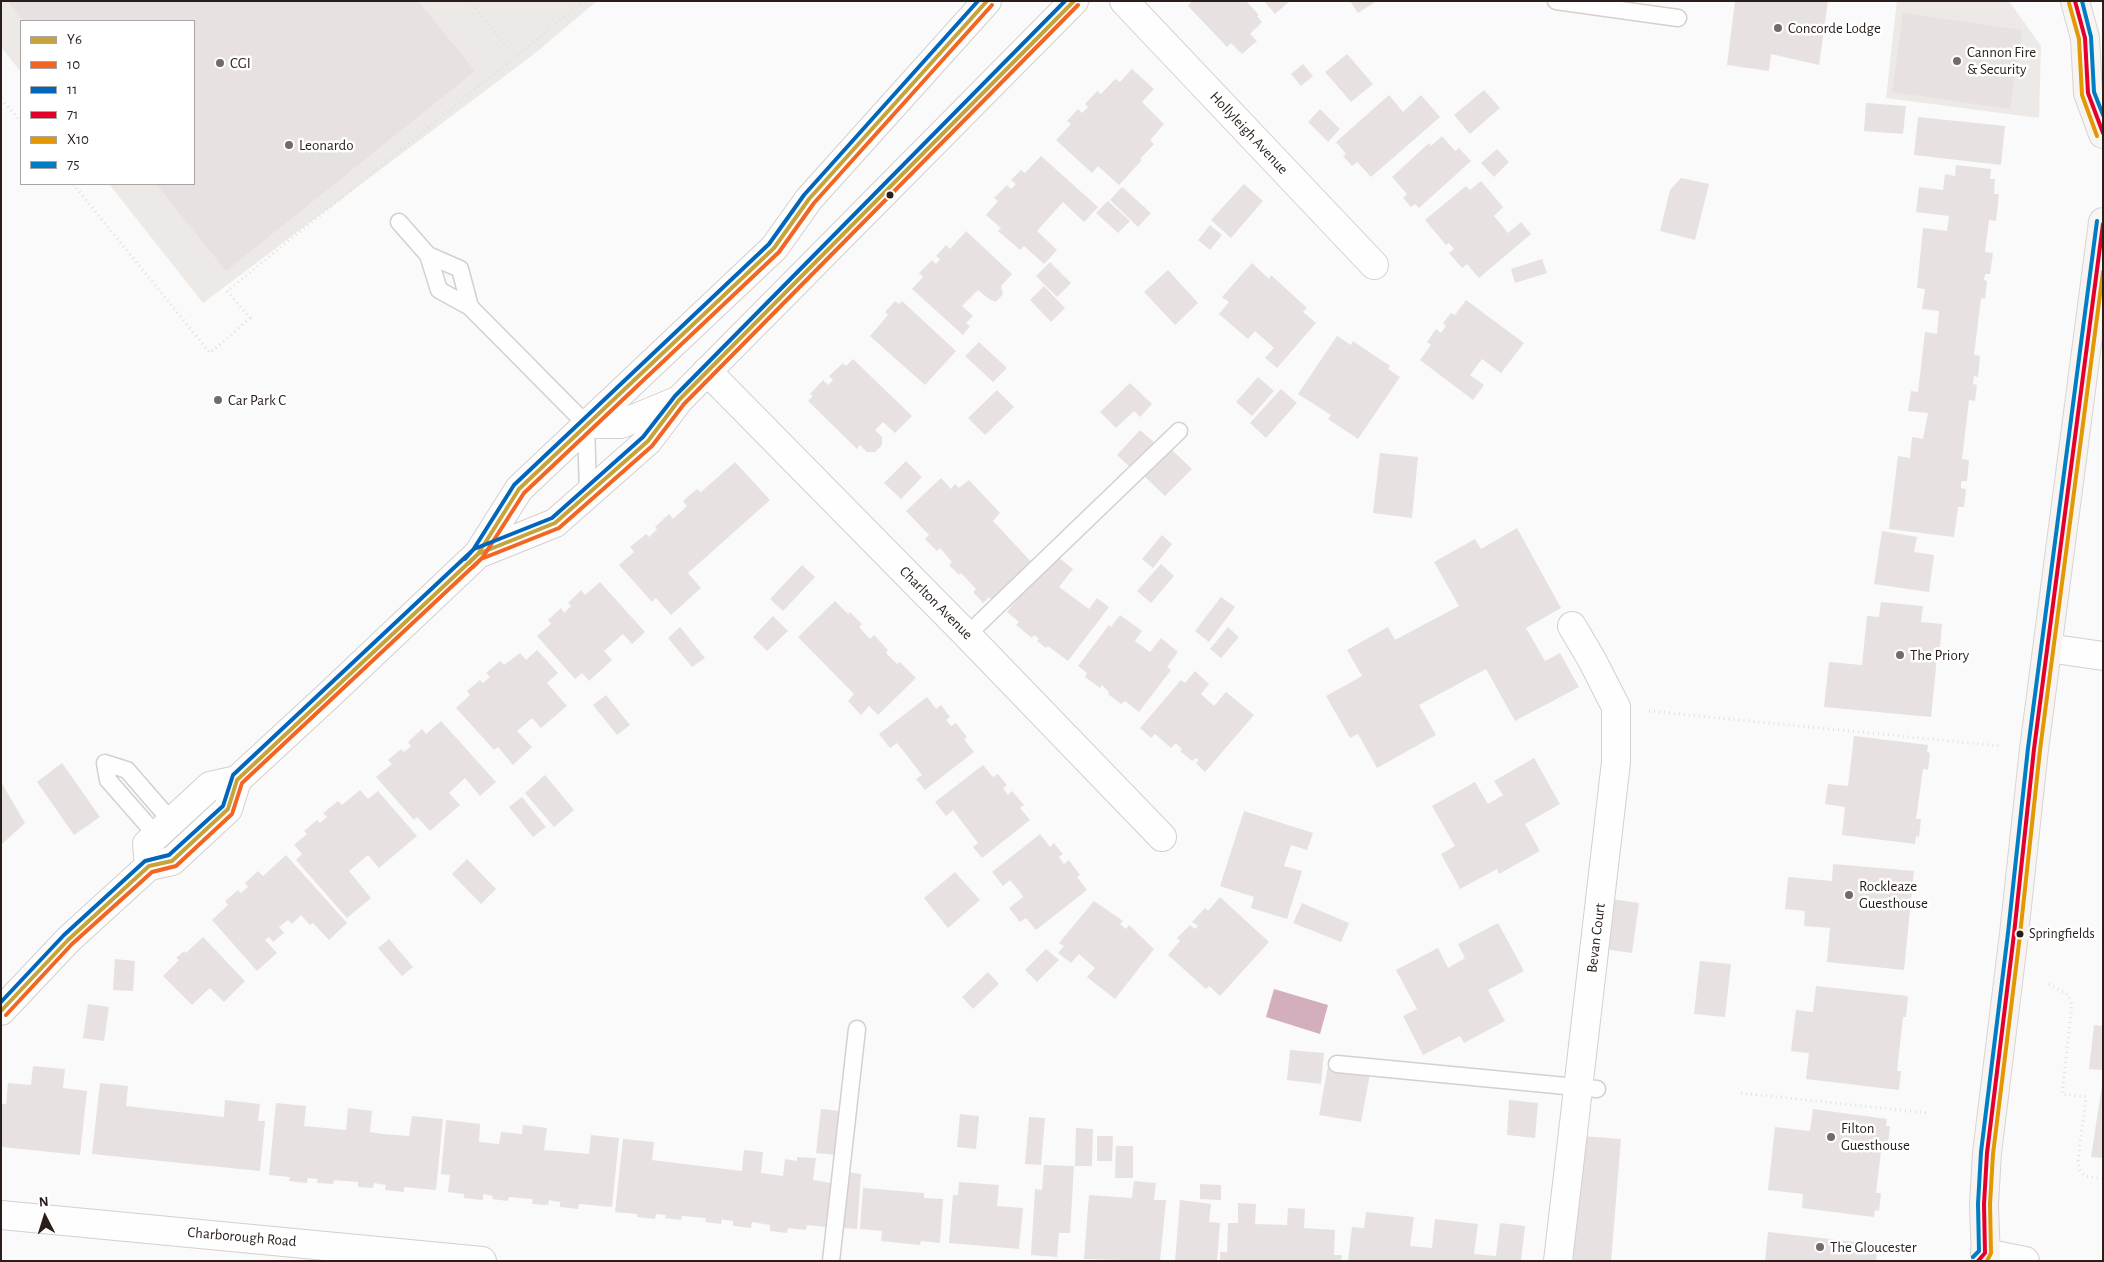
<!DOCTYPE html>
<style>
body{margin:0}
#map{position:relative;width:2104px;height:1262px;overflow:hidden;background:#fafafa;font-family:"Alegreya Sans",sans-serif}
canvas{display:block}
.frame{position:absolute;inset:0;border:2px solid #291e19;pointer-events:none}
.legend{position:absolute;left:20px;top:20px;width:175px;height:165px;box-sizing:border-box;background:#fff;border:1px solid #a9a5a3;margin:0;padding:6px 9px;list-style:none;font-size:15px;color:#291e19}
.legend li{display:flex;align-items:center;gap:10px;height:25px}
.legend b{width:25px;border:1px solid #a9a5a3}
.north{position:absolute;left:20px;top:1192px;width:50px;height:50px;-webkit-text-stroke:4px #fff;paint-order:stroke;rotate:355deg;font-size:14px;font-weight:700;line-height:20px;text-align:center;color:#291e19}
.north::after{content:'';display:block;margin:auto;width:18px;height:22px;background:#291e19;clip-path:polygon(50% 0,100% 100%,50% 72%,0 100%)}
</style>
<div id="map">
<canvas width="2104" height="1262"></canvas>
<div class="frame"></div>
<ul class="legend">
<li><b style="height:6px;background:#c7a43b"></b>Y6</li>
<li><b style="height:6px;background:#f26522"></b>10</li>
<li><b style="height:6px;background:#0065bd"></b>11</li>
<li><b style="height:6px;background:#e4002b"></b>71</li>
<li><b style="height:6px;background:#e29802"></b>X10</li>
<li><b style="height:6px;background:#007ec5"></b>75</li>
</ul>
<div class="north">N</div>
</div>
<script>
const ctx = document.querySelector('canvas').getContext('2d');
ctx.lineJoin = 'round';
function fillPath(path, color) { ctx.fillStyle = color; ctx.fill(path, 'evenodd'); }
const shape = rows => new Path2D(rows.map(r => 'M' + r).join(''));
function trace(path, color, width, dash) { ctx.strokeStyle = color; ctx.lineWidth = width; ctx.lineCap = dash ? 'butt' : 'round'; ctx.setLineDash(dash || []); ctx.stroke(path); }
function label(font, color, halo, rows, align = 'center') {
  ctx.font = font + ' "Alegreya Sans",sans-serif'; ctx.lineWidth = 5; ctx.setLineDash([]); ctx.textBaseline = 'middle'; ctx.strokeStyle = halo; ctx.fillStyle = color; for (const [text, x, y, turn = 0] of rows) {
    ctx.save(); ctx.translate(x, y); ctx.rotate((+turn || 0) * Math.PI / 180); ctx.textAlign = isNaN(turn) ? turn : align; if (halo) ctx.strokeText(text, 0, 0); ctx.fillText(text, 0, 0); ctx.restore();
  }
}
fillPath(shape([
 [1,1,597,1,534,54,203,303,109,184,194,184,194,21,21,21,21,72,1,47],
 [1897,1,2009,1,2041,46,2039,118,1886,98]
]), '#ede9e6');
fillPath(shape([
 [1274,989,1328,1005,1320,1034,1266,1017]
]), '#d3afbd');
fillPath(shape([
 [8,1,418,1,475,71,226,271,156,184,194,184,194,21,24,21],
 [1192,1,1246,1,1259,15,1257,16,1262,22,1250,34,1257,41,1242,54,1231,43,1227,47,1188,6],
 [1264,1,1290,1,1275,14],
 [1350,1,1377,1,1358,13],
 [1735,1,1828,1,1819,65,1771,54,1769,71,1727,65],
 [1903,13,2022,30,2010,109,1892,92],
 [1347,54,1373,84,1351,102,1325,72],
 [1303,64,1313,76,1301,86,1291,74],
 [1132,69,1154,89,1142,102,1164,124,1150,140,1154,144,1140,159,1142,160,1119,185,1098,166,1092,173,1056,140,1071,124,1067,121,1078,109,1082,113,1088,107,1085,104,1097,91,1101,94,1115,79,1120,82],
 [1484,90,1500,108,1470,134,1454,115],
 [1389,95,1403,112,1421,95,1440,117,1371,177,1357,162,1352,166,1343,156,1346,154,1336,142],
 [1866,103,1906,106,1903,134,1864,131],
 [1320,109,1340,129,1328,142,1308,122],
 [1918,117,2005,126,2001,165,1914,155],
 [1442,136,1455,151,1459,148,1471,161,1419,208,1415,204,1411,207,1403,198,1407,194,1392,177,1429,143,1431,146],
 [1497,149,1509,162,1494,177,1481,163],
 [1041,156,1098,207,1084,222,1063,202,1037,231,1057,250,1044,264,1024,246,1020,250,998,231,1001,228,986,215,998,201,994,198,1007,185,1011,189,1016,184,1011,180,1021,170,1025,173],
 [1956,165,1991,169,1990,179,1995,179,1994,194,1999,194,1996,221,1989,220,1985,252,1993,253,1990,274,1985,274,1984,280,1987,281,1985,299,1981,298,1974,355,1980,356,1978,377,1974,376,1973,384,1977,385,1975,401,1969,400,1962,459,1969,460,1967,481,1962,481,1961,483,1961,488,1966,489,1964,507,1958,507,1954,537,1889,529,1898,456,1910,458,1912,437,1923,439,1928,413,1908,411,1911,391,1918,392,1925,332,1937,334,1939,311,1922,309,1925,289,1917,288,1923,228,1947,231,1949,216,1916,212,1919,187,1943,190,1945,174,1955,176],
 [1681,178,1709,184,1695,240,1660,231,1670,190],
 [1481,181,1503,207,1494,216,1508,233,1521,222,1531,234,1479,278,1467,264,1462,268,1449,253,1454,249,1449,243,1446,245,1425,220,1466,186,1470,190],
 [1244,184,1263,201,1231,238,1211,220],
 [1122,187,1151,213,1138,227,1110,200],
 [1108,201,1130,221,1118,233,1096,213],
 [1210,225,1222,235,1210,250,1198,240],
 [966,231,1012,274,1001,286,1003,294,996,302,989,299,978,290,962,306,973,316,966,323,970,326,963,335,912,289,923,277,919,273,932,260,936,264,940,259,936,256,946,245,950,249],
 [1542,259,1547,273,1515,283,1511,269],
 [1050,262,1071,283,1057,297,1036,276],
 [1252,263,1269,279,1271,275,1307,308,1303,312,1316,323,1277,368,1265,358,1274,348,1255,331,1248,339,1219,314,1229,302,1222,297],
 [1168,270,1198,303,1175,325,1144,292],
 [1044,286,1065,308,1051,322,1030,300],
 [1466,300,1524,343,1501,373,1482,359,1470,375,1484,385,1473,400,1420,360,1431,345,1427,342,1436,329,1441,333,1446,326,1443,323,1451,313,1455,315],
 [895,301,899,304,902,301,956,351,925,385,870,336,888,315,885,312],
 [1337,336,1351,345,1353,341,1390,366,1388,369,1400,377,1358,439,1328,419,1331,415,1298,394],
 [979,342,1007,368,993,382,965,356],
 [853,359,912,416,895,433,883,422,875,430,882,437,882,445,875,452,867,452,860,445,857,449,808,401,813,396,810,394,823,380,828,385,833,380,829,376,843,363,846,366],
 [1258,377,1274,391,1252,416,1236,402],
 [1130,383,1152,404,1140,417,1134,411,1116,428,1100,412],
 [1281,389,1297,403,1266,438,1250,423],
 [997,390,1014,407,985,435,968,418],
 [1140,430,1156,444,1132,469,1117,455],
 [1171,449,1192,469,1165,496,1144,476],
 [1380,453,1418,457,1412,518,1373,513],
 [906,461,922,477,901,499,884,483],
 [735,462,770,500,688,573,701,588,671,615,656,598,652,602,619,565,634,552,630,547,646,534,649,537,657,529,655,527,669,514,673,519,687,506,683,501,697,489,701,492],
 [941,478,951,489,955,484,959,488,969,480,1000,513,993,521,1033,564,993,602,989,597,983,603,973,592,976,589,961,573,959,575,949,565,952,562,940,548,937,551,925,539,929,535,906,511],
 [1517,528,1561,608,1526,628,1545,661,1560,653,1579,687,1515,721,1486,669,1419,705,1436,735,1377,768,1358,734,1350,738,1326,696,1362,676,1347,650,1388,627,1395,640,1459,606,1434,562,1475,539,1481,549],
 [1882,531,1917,537,1914,552,1934,555,1929,592,1874,584],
 [1162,535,1172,544,1153,568,1142,559],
 [1057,556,1073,569,1059,587,1089,609,1097,598,1109,607,1068,661,1048,646,1046,648,1037,641,1039,639,1034,635,1032,638,1016,625,1019,622,1007,612,1039,571,1043,574],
 [1161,564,1174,576,1151,603,1137,591],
 [802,565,815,577,783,611,770,599],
 [600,582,645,632,632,644,623,634,604,651,612,660,589,681,582,673,575,679,537,636,551,624,548,620,561,608,564,613,571,606,568,603,581,590,585,595],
 [1221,597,1235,607,1209,642,1195,631],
 [835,601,848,614,850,612,862,624,859,627,870,639,874,635,888,650,886,652,887,654,897,664,900,662,916,678,878,715,869,706,861,715,848,701,854,694,798,637],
 [1881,602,1923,606,1921,622,1942,624,1940,647,1938,647,1931,717,1824,707,1829,662,1862,665,1867,616,1879,617],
 [1120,615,1142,631,1135,641,1150,652,1161,638,1178,652,1167,667,1171,670,1139,712,1125,701,1121,704,1108,694,1109,692,1102,685,1100,688,1085,677,1087,673,1078,666,1109,625,1111,627],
 [773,616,788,631,767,651,753,637],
 [680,627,705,658,692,667,668,638],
 [1228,627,1239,637,1221,658,1210,649],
 [537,650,558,673,547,683,567,706,541,728,532,718,517,731,532,747,513,765,498,747,494,750,456,708,470,695,467,691,480,680,483,683,490,677,486,673,500,661,504,665,520,653,526,660],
 [1195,671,1209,684,1201,694,1214,706,1226,692,1254,715,1205,772,1196,763,1199,760,1196,758,1192,761,1180,751,1182,749,1176,743,1171,748,1155,734,1151,738,1140,728,1181,680,1185,683],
 [606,695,630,725,617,735,593,705],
 [927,697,936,709,941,705,950,717,946,720,951,726,956,723,967,737,964,739,974,752,925,790,916,779,922,775,897,743,890,748,879,734],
 [441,721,496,782,480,796,465,778,449,793,460,805,430,831,417,817,414,820,376,777,392,764,388,760,401,749,404,752,411,746,408,742,422,729,426,734],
 [1854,736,1928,745,1927,752,1930,753,1928,770,1923,769,1916,819,1921,819,1919,837,1916,836,1915,844,1842,835,1845,807,1825,804,1828,784,1848,786],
 [1534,758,1560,804,1525,824,1540,851,1499,874,1497,869,1460,889,1441,854,1455,846,1432,806,1475,782,1488,804,1503,795,1494,781],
 [62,763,100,817,74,835,37,782],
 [983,765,993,777,998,774,1007,785,1003,788,1008,795,1012,791,1024,805,1020,808,1030,820,982,858,973,847,978,843,953,810,946,816,935,802],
 [545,775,574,810,554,827,525,793],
 [1,782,25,823,1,845],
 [360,790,368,799,378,791,417,836,379,868,368,855,349,871,371,898,347,918,296,860,302,854,294,845,307,834,304,831,317,820,320,823,327,817,323,813,338,801,342,805],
 [522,797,546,827,533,837,509,807],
 [1244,811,1313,833,1307,850,1291,845,1284,866,1302,871,1287,919,1251,908,1254,897,1220,886],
 [1040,834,1050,847,1054,843,1063,854,1059,857,1064,864,1069,860,1080,875,1077,877,1087,890,1036,930,1026,918,1020,922,1009,908,1023,897,1020,892,1010,880,1003,886,992,872],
 [286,855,347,923,329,940,313,923,310,925,301,915,292,924,288,920,279,927,284,933,273,942,269,937,265,940,277,953,257,971,212,920,228,905,225,901,238,890,241,893,248,887,245,883,258,871,263,876],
 [467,859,496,889,481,904,452,874],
 [1833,864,1914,871,1904,970,1827,962,1830,928,1804,926,1805,911,1785,909,1788,877,1832,881],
 [955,872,980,900,948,928,924,898],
 [1220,897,1269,942,1220,996,1209,986,1206,989,1168,955,1180,941,1177,938,1190,925,1195,929,1198,926,1192,922,1205,908,1208,911],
 [1611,899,1639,903,1632,953,1604,949],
 [1094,901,1123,921,1120,924,1126,929,1129,925,1154,949,1115,999,1087,977,1095,968,1079,954,1071,963,1058,953,1064,946,1059,943],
 [1302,903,1349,923,1341,942,1293,923],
 [1498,923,1524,971,1488,990,1505,1021,1464,1043,1460,1036,1423,1055,1403,1016,1417,1009,1396,970,1438,948,1448,968,1465,958,1458,944],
 [203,937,245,981,224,1002,210,988,192,1005,163,976,179,960,176,958,184,951,186,953],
 [389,939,413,967,402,976,378,948],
 [1046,949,1059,960,1037,982,1025,970],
 [115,959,135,961,133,991,113,990],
 [1700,961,1731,964,1725,1017,1694,1014],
 [988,972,999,984,973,1009,962,997],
 [1816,986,1908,996,1906,1017,1903,1017,1897,1071,1901,1071,1899,1090,1806,1079,1809,1053,1791,1051,1796,1010,1813,1012],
 [88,1004,109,1007,104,1041,83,1038],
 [2094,1025,2103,1026,2103,1070,2089,1069],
 [1290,1050,1324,1053,1321,1084,1287,1080],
 [33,1066,65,1069,63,1088,87,1091,80,1155,2,1147,1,1104,6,1104,8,1083,31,1085],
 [1328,1066,1370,1074,1361,1122,1319,1115],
 [100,1083,128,1086,126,1106,224,1117,225,1100,260,1104,258,1121,265,1121,260,1171,92,1154],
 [2102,1085,2103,1085,2103,1158,2091,1157],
 [1509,1100,1538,1103,1535,1138,1507,1135],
 [276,1103,306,1106,304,1126,346,1130,348,1108,372,1111,370,1132,383,1134,409,1136,412,1116,443,1119,436,1190,404,1187,404,1192,385,1190,386,1185,374,1183,373,1188,358,1187,358,1182,334,1180,333,1184,317,1183,318,1179,308,1178,307,1183,289,1181,290,1177,269,1175],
 [821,1109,840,1111,836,1155,816,1153],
 [1813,1109,1887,1119,1886,1126,1890,1126,1888,1144,1882,1143,1876,1193,1881,1193,1879,1211,1875,1210,1874,1217,1802,1208,1803,1194,1768,1190,1775,1127,1810,1131],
 [960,1114,979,1116,976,1149,957,1147],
 [1029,1117,1045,1118,1041,1165,1025,1164],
 [446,1120,480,1124,479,1142,499,1144,501,1132,522,1134,523,1125,547,1128,544,1150,558,1151,589,1154,591,1135,619,1138,612,1207,579,1204,578,1209,560,1207,560,1202,553,1201,549,1200,548,1205,532,1204,533,1199,509,1197,508,1201,492,1199,493,1196,483,1194,483,1200,464,1198,464,1194,448,1192,450,1175,441,1174],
 [1076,1128,1093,1129,1092,1166,1075,1166],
 [1097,1136,1113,1136,1112,1161,1097,1161],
 [1582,1136,1621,1139,1611,1261,1572,1261],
 [623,1139,654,1142,652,1160,742,1171,744,1150,763,1152,761,1173,783,1176,785,1159,797,1161,797,1157,816,1158,813,1180,831,1183,826,1227,807,1225,806,1230,788,1228,787,1233,770,1231,770,1225,752,1222,751,1228,733,1226,733,1221,725,1220,722,1219,721,1224,705,1222,706,1218,682,1216,681,1220,665,1218,666,1215,656,1214,655,1219,637,1217,637,1214,615,1212],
 [1116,1146,1133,1146,1133,1178,1115,1178],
 [1044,1165,1074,1166,1070,1233,1059,1233,1057,1257,1031,1255,1035,1189,1042,1190],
 [847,1172,861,1174,857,1229,843,1228],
 [1134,1181,1156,1183,1154,1200,1166,1200,1160,1261,1084,1259,1089,1195,1132,1198],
 [959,1182,999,1185,997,1206,1023,1208,1019,1249,949,1243,953,1195,958,1195],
 [1200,1184,1221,1185,1221,1200,1200,1199],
 [863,1188,924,1193,924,1198,943,1199,940,1243,921,1241,920,1245,881,1241,882,1231,860,1229],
 [1180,1200,1211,1204,1209,1222,1220,1223,1217,1261,1175,1261],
 [1238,1203,1256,1204,1255,1224,1287,1225,1288,1208,1305,1209,1304,1228,1335,1230,1334,1255,1342,1255,1341,1261,1220,1261,1220,1252,1227,1252,1228,1223,1238,1223],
 [1366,1212,1414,1217,1410,1246,1432,1248,1435,1219,1478,1224,1474,1254,1484,1255,1496,1256,1500,1223,1525,1226,1521,1261,1348,1261,1352,1227,1364,1228],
 [1768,1232,1874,1244,1874,1251,1877,1252,1876,1261,1765,1261]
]), '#e8e1e1');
const service = shape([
 [1556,1,1678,18],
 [399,222,428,255,439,290,470,307,586,424,588,493],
 [428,255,460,269,470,307],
 [967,635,1179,431],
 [157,836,108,780,105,763,127,770,172,822],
 [1337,1064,1597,1089],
 [831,1261,857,1029]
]);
const minor = shape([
 [1124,1,1374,265],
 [707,371,967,635,1162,837],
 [2048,648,2103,656],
 [1,1215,482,1261],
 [1985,1253,2025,1261],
 [1558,1261,1616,762,1616,707,1592,660,1572,626]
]);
const secondary = shape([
 [586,424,621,424,679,400],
 [478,554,555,523,648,441,679,400,1074,1],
 [149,866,147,844,210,786,237,780,328,696,478,554,519,489,774,248,809,199,987,1],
 [1,1011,68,940,149,866,172,861,228,809,237,780]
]);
const primary = shape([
 [2075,1,2085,38,2088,93,2103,134],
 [1986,1261,1984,1204,1987,1153,2014,934,2034,749,2103,222]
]);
trace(service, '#d5cfcd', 19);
trace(minor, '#d5cfcd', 30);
trace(secondary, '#d5cfcd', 30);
trace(primary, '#d7d5d4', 30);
trace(shape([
 [469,1,508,49],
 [1,99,21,122],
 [73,184,210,353,250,318,227,291,584,1],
 [1649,711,2001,746],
 [2049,984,2068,995,2072,1005,2062,1094,2086,1097,2078,1161,2080,1170,2085,1176,2103,1179],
 [1741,1093,1928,1113]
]), '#e0e0e0', 3, [1, 4]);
trace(service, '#fefefe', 16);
trace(minor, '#fefefe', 28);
trace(secondary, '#fefefe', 28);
trace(primary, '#f7f4f2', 28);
trace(shape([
 [469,563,478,554,519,489,774,248,809,199,987,1],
 [1,1011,68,940,149,866,172,861,228,809,237,780,478,554,555,523,648,441,679,400,1074,1]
]), '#c7a43b', 4);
trace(shape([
 [473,567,483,557,524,493,779,252,814,203,992,5],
 [6,1015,72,944,152,872,176,866,232,814,242,783,481,559,559,528,652,446,684,404,1078,5]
]), '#f26522', 4);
trace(shape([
 [465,559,473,550,514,485,769,244,804,195,978,1],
 [1,1002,64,935,145,861,169,855,223,806,233,775,474,549,552,518,643,437,675,396,1065,1]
]), '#0065bd', 4);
trace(shape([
 [2075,1,2085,38,2088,93,2103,133],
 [1978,1261,1985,1253,1984,1204,1987,1153,2014,934,2034,749,2103,224]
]), '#e4002b', 4);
trace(shape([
 [2069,3,2079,39,2082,95,2097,136],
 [1987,1261,1991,1253,1990,1204,1993,1154,2020,935,2040,750,2103,272]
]), '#e29802', 4);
trace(shape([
 [2082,1,2091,37,2094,92,2103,115],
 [1973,1257,1979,1251,1978,1204,1981,1152,2008,933,2028,748,2097,221]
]), '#007ec5', 4);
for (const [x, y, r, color] of [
 [1778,28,5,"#726b68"],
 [1957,61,5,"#726b68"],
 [220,63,5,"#726b68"],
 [289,145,5,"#726b68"],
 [890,195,4.5,"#291e19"],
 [218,400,5,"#726b68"],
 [1900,655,5,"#726b68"],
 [1849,895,5,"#726b68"],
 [2020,934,4.5,"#291e19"],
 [1831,1137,5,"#726b68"],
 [1820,1247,5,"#726b68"]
]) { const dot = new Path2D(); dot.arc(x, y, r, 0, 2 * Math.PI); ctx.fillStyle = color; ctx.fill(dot); trace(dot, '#fff', 2); }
label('14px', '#291e19', '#fff', [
 ["Springfields",2029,934]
], 'left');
label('15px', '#291e19', '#fff', [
 ["Concorde Lodge",1788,28],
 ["Cannon Fire",1967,52],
 ["& Security",1967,69],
 ["CGI",230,63],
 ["Leonardo",299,145],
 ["Car Park C",228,400],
 ["The Priory",1910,655],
 ["Rockleaze",1859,886],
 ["Guesthouse",1859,903],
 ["Filton",1841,1128],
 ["Guesthouse",1841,1145],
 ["The Gloucester",1830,1247]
], 'left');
label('15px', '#291e19', '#fff', [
 ["Hollyleigh Avenue",1249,133,47],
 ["Charlton Avenue",936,603,45],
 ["Bevan Court",1596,938,-83],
 ["Charborough Road",242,1237,5]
]);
</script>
